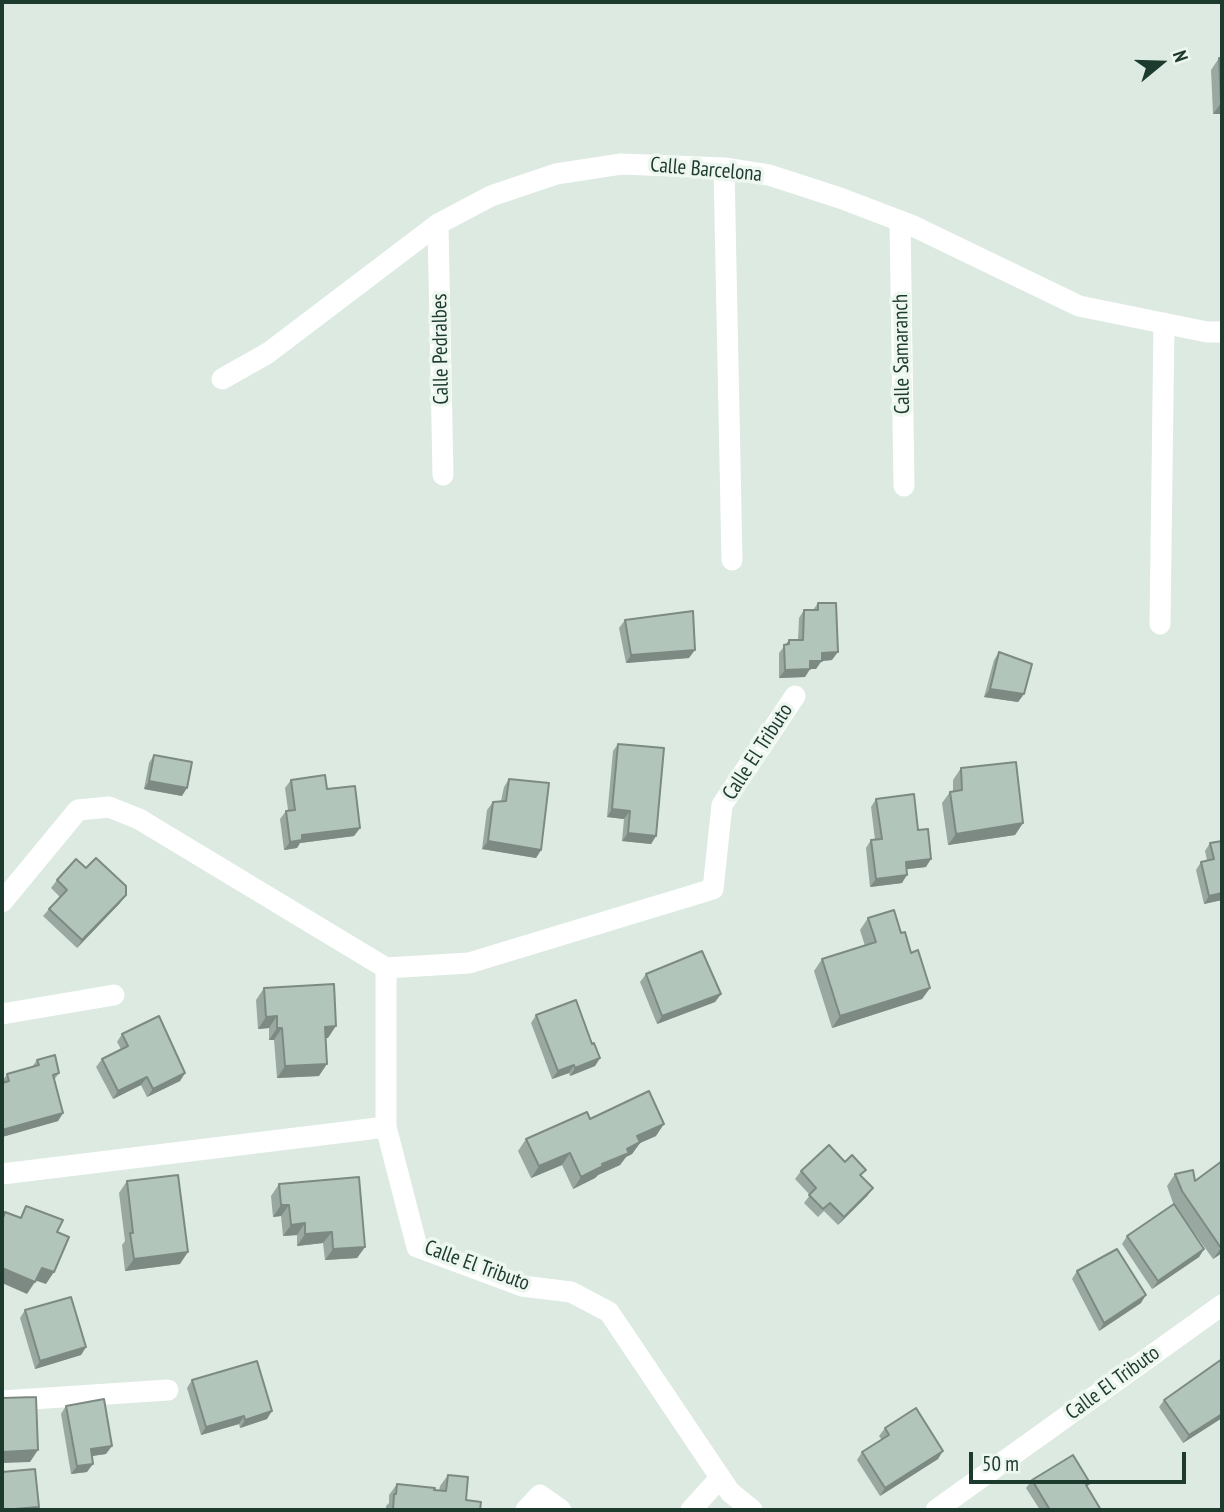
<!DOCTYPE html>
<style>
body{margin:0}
#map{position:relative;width:1224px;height:1512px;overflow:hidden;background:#dceae2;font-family:"PT Sans Narrow",sans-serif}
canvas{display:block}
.frame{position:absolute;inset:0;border:4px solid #1d3a2f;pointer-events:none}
.north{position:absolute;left:1126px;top:28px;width:70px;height:70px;-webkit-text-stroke:5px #edf7f0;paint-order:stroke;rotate:71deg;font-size:19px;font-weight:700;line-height:28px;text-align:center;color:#1d3a2f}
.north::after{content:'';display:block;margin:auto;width:24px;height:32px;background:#1d3a2f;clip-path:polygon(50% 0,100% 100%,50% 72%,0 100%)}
.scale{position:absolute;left:969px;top:1452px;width:217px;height:32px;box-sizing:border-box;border:4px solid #1d3a2f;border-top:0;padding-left:9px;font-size:21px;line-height:24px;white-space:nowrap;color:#1d3a2f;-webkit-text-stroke:5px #edf7f0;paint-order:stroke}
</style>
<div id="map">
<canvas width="1224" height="1512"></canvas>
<div class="frame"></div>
<div class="north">N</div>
<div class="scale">50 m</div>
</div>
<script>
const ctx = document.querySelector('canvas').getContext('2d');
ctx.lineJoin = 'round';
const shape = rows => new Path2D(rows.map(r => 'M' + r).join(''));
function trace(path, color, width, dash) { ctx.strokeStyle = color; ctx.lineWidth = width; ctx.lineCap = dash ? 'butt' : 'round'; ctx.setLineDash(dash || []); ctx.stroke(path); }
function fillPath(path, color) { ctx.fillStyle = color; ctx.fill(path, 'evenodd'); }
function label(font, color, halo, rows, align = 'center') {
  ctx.font = font + ' "PT Sans Narrow",sans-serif'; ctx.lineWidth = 7; ctx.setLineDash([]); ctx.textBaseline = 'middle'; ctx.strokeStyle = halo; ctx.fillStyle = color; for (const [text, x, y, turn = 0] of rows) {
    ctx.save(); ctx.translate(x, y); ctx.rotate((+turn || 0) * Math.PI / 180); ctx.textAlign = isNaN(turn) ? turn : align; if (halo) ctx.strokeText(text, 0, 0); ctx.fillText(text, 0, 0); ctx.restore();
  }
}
trace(shape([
 [724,168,732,560],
 [900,221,904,486],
 [438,224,443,475],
 [222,379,268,353,438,224,491,196,556,174,621,164,724,168,769,175,840,198,911,225,1079,306,1207,332,1222,332],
 [1160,624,1164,323],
 [2,902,78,810,109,807,139,819,386,968,386,1127,417,1247,522,1286,571,1292,609,1312,730,1492,752,1510],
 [386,968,469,963,713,889,722,805,795,696],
 [2,1014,114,995],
 [2,1174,386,1127],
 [2,1401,168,1390],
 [526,1510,540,1495,561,1510],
 [691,1510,720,1478],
 [936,1510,1222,1305]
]), '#fff', 21);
fillPath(shape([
 [1219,58,1222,58,1222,114,1213,114,1211,70],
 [818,603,832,660,822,661,816,669,810,669,805,677,779,678,779,653,789,640,798,640,799,618,804,610,813,610],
 [625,620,689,658,626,663,619,628],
 [999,652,1024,694,1018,702,984,697,994,660],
 [618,744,656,836,651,844,622,841,624,819,607,817,613,751],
 [154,755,182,796,144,789,149,763],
 [961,768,1023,823,1015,835,948,845,942,803,950,792,953,791,953,780],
 [509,779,541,850,536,858,482,849,487,810,493,802,501,801,504,787],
 [291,780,327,789,360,828,354,836,300,843,297,848,284,850,280,819,286,811,288,810,285,788],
 [876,799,918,830,926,867,907,869,902,883,870,887,866,848,871,840,875,840,871,807],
 [1222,841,1222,900,1204,904,1196,870,1201,862,1207,860,1205,851,1210,843],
 [57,880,120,903,77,948,43,916,49,909,60,897,51,888],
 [868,918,901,933,930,988,922,999,832,1028,814,971,822,959,865,946,860,930],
 [646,974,721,994,715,1002,657,1024,640,982],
 [264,988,328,1038,325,1038,319,1076,277,1078,274,1040,269,1040,269,1028,258,1029,256,1000],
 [536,1015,592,1044,600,1058,595,1066,570,1076,569,1073,552,1079,531,1023],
 [122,1034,185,1073,180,1081,147,1097,141,1085,113,1099,96,1067,102,1059,121,1049,117,1042],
 [37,1060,59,1073,54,1080,63,1113,58,1121,2,1137,2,1082,7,1074,32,1067],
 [590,1119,656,1136,640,1143,632,1154,626,1157,620,1165,598,1175,595,1178,573,1189,562,1165,531,1178,518,1151,526,1139],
 [1222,1161,1222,1253,1213,1259,1173,1203,1167,1186,1175,1174,1195,1181],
 [801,1171,861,1176,873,1188,867,1196,838,1225,824,1211,818,1217,804,1203,810,1195,795,1179],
 [127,1181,180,1264,125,1271,122,1245,125,1241,119,1193],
 [279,1184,365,1247,357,1258,325,1260,323,1243,297,1246,297,1235,283,1236,281,1216,273,1217,271,1196],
 [1127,1236,1204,1249,1199,1257,1152,1289,1122,1244],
 [1077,1271,1141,1303,1099,1331,1072,1279],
 [25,1310,86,1347,81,1355,35,1369,20,1318],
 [1222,1359,1222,1418,1183,1443,1159,1407,1164,1400],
 [192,1380,267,1419,240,1428,239,1424,201,1435,187,1388],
 [66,1406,106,1454,92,1456,87,1472,71,1474,61,1414],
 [885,1428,938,1459,880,1496,857,1460,862,1452,882,1440,879,1436],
 [448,1475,466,1500,480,1510,386,1510,386,1506,389,1503,389,1495,397,1484,439,1491,440,1486],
 [1032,1480,1090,1483,1087,1487,1101,1510,1040,1510,1026,1488]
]), '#99a9a1');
fillPath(shape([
 [1221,103,1222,103,1222,114,1213,114],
 [695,650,689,658,626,663,631,655],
 [838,652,832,660,821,661,816,669,805,669,810,661,822,653],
 [810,669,805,677,779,678,785,670],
 [990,689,1024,694,1018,702,984,697],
 [149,781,187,788,182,796,144,789],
 [612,809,630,811,624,819,607,817],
 [1023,823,1015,835,948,845,956,834],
 [360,828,354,836,300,843,297,848,284,850,290,842,302,835],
 [628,833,656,836,651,844,622,841],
 [488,841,541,850,536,858,482,849],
 [931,859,926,867,900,870,906,862],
 [907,875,902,883,870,887,876,879],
 [1222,893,1222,900,1204,904,1209,896],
 [126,895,120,903,77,948,82,940],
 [930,988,922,999,832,1028,840,1016],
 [721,994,715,1002,657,1024,662,1016],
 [277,1016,269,1028,258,1029,266,1017],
 [336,1026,328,1038,317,1039,325,1027],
 [277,1028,282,1028,274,1040,269,1040],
 [600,1058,595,1066,570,1076,575,1068],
 [327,1064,319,1076,277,1078,285,1066],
 [574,1065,569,1073,552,1079,558,1071],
 [185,1073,180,1081,147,1097,153,1089],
 [147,1077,141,1085,113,1099,118,1091],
 [63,1113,58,1121,2,1137,2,1130],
 [664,1124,656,1136,640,1143,632,1154,626,1157,620,1165,598,1175,595,1178,573,1189,581,1177,602,1164,637,1136],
 [570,1153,562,1165,531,1178,539,1166],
 [873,1188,867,1196,838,1225,844,1217],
 [281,1205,289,1205,281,1216,273,1217],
 [305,1223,297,1235,283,1236,291,1225],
 [332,1232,323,1243,297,1246,305,1234],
 [365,1247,357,1258,325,1260,333,1249],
 [1222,1247,1222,1253,1213,1259,1221,1248],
 [1204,1249,1199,1257,1152,1289,1158,1281],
 [188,1252,180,1264,125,1271,134,1259],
 [2,1268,35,1282,27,1294,2,1283],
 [42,1268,54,1272,46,1284,34,1280],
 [1146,1295,1141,1303,1099,1331,1104,1323],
 [86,1347,81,1355,35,1369,40,1361],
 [272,1411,267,1419,240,1428,245,1420],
 [1222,1414,1222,1418,1183,1443,1189,1435],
 [244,1416,239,1424,201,1435,206,1427],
 [112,1446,106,1454,85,1457,91,1449],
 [38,1450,30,1462,2,1463,2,1452],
 [943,1451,938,1459,880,1496,885,1488],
 [93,1464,87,1472,71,1474,77,1466],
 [39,1507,36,1510,10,1510]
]), '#7d8a83');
const building = shape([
 [1219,58,1222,58,1222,103,1221,103,1219,58],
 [818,603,836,603,838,652,822,653,822,661,810,661,810,669,785,670,784,645,789,644,789,640,803,640,804,610,818,610,818,603],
 [693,611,695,650,631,655,625,620,693,611],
 [999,652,1032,664,1024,694,990,689,999,652],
 [618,744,664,748,656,836,628,833,630,811,612,809,618,744],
 [154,755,192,762,187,788,149,781,154,755],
 [1016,762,1023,823,956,834,950,792,962,790,961,768,1016,762],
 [325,775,327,789,355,786,360,828,302,835,302,840,290,842,286,811,295,810,291,780,325,775],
 [509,779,549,783,541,850,488,841,493,802,506,801,509,779],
 [914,794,918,830,928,829,931,859,906,862,907,875,876,879,871,840,882,839,876,799,914,794],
 [1222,841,1222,893,1209,896,1201,862,1214,859,1210,843,1222,841],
 [96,858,126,886,126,895,82,940,49,909,67,890,57,880,76,859,86,868,96,858],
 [894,910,901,933,905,932,911,953,918,950,930,988,840,1016,822,959,876,942,868,918,894,910],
 [702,951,721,994,662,1016,646,974,702,951],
 [334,984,336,1026,325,1027,327,1064,285,1066,282,1028,277,1028,277,1016,266,1017,264,988,334,984],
 [576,1000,592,1044,594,1043,600,1058,575,1068,574,1065,558,1071,536,1015,576,1000],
 [159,1016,185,1073,153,1089,147,1077,118,1091,102,1059,128,1046,122,1034,159,1016],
 [55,1055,59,1073,53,1075,63,1113,2,1130,2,1083,9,1081,7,1074,39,1065,37,1060,55,1055],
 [649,1091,664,1124,637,1136,640,1142,627,1149,629,1153,602,1164,603,1166,581,1177,570,1153,539,1166,526,1139,587,1112,590,1119,649,1091],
 [829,1145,845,1162,852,1155,866,1170,860,1175,873,1188,844,1217,830,1203,823,1209,809,1195,816,1188,801,1171,829,1145],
 [1222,1161,1222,1247,1221,1248,1182,1191,1175,1174,1193,1170,1195,1181,1222,1161],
 [178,1175,188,1252,134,1259,130,1233,133,1233,127,1181,178,1175],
 [359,1177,365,1247,333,1249,332,1232,305,1234,305,1223,291,1225,289,1205,281,1205,279,1184,359,1177],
 [1174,1204,1204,1249,1158,1281,1127,1236,1174,1204],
 [26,1206,63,1220,57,1232,69,1237,54,1272,42,1268,35,1282,2,1268,2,1221,5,1212,21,1218,26,1206],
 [1117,1249,1146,1295,1104,1323,1077,1271,1117,1249],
 [71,1297,86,1347,40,1361,25,1310,71,1297],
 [1222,1359,1222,1414,1189,1435,1164,1400,1222,1359],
 [257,1361,272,1411,245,1420,244,1416,206,1427,192,1380,257,1361],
 [36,1397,38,1450,2,1452,2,1398,36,1397],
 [104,1399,112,1446,91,1449,93,1464,77,1466,66,1406,104,1399],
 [916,1408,943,1451,885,1488,862,1452,889,1435,885,1428,916,1408],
 [1073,1455,1090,1483,1086,1485,1101,1510,1050,1510,1032,1480,1073,1455],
 [35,1469,39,1507,2,1510,2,1472,35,1469],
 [448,1475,468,1477,466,1500,481,1502,480,1510,393,1510,394,1494,396,1494,397,1484,435,1488,434,1490,446,1491,448,1475]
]);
fillPath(building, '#b2c5bb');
trace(building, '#7d8a83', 2);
label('21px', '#1d3a2f', '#edf7f0', [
 ["Calle Barcelona",706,170,5],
 ["Calle Pedralbes",441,349,-91],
 ["Calle Samaranch",902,354,-91],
 ["Calle El Tributo",758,752,-57],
 ["Calle El Tributo",477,1266,20],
 ["Calle El Tributo",1113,1383,-36]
]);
</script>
